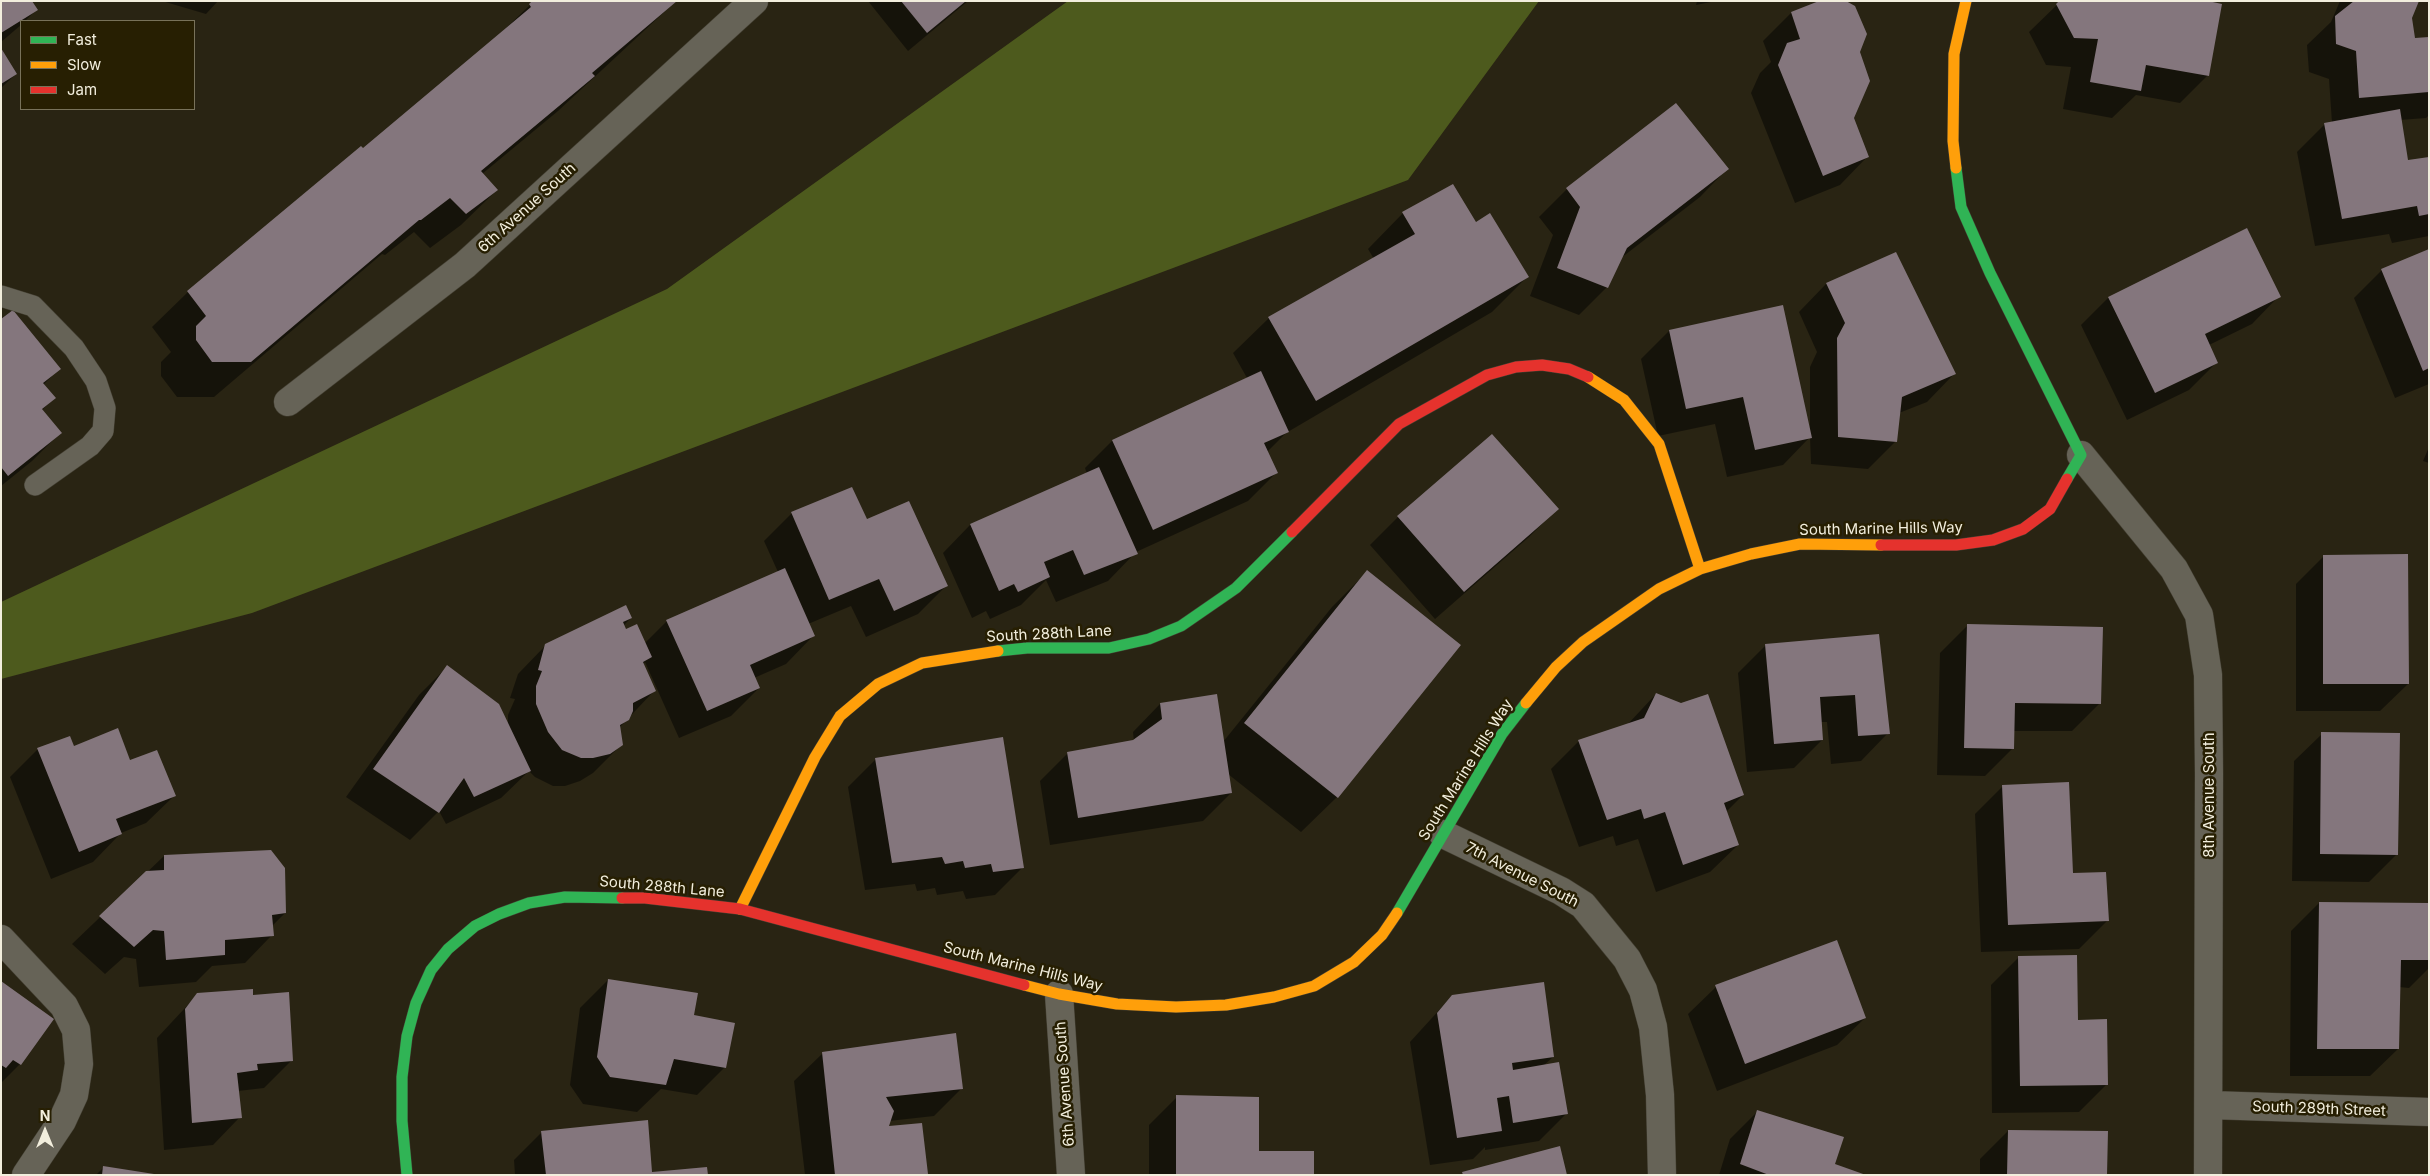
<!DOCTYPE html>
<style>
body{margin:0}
#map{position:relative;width:2430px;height:1176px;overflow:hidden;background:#292413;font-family:Inter,sans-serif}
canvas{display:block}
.frame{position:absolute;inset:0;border:2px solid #f2eedd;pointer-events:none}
.legend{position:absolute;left:20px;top:20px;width:175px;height:90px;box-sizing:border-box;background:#271f02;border:1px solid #78725a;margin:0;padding:6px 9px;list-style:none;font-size:15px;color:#f2eedd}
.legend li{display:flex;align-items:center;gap:10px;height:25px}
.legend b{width:25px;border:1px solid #78725a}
.north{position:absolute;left:20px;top:1106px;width:50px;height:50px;-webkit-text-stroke:4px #271f02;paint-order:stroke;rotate:0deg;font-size:14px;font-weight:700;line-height:20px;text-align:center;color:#f2eedd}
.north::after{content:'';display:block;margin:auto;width:18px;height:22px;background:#f2eedd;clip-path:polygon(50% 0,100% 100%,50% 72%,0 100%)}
</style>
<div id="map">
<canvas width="2430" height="1176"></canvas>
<div class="frame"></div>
<ul class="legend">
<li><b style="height:6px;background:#30b455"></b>Fast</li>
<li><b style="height:6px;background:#ff9f0a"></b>Slow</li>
<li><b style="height:6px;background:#e5322d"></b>Jam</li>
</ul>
<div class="north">N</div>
</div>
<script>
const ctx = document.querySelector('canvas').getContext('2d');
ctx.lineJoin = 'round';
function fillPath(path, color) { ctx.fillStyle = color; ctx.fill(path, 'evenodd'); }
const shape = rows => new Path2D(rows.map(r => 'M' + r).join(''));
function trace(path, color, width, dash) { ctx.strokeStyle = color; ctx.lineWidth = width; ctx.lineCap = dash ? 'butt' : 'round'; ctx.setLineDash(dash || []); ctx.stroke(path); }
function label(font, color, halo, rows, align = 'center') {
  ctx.font = font + ' Inter,sans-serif'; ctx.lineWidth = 5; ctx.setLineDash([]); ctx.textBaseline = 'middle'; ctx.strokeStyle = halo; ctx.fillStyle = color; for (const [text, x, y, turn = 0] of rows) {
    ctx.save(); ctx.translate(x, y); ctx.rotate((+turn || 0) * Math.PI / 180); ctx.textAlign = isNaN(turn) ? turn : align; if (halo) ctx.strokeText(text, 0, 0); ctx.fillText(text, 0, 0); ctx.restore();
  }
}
fillPath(shape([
 [1068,1,1539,1,1408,180,252,613,1,679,1,602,667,289]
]), '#4d5a1d');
fillPath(shape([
 [1,1,36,10,25,21,21,21,21,25,1,42],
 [162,1,218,1,206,14],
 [676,1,558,111,482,174,497,190,461,225,430,248,414,232,385,255,382,254,214,397,177,397,161,376,161,362,171,352,152,327,188,292,361,148,363,150,502,32,530,5],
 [868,1,968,1,908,51],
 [1697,1,1716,1,1696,5],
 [1822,1,1859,52,1852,118,1867,157,1840,185,1795,203,1751,93,1760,73,1771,62,1763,41,1791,13],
 [2061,1,2208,75,2180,103,2136,95,2112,118,2063,109,2071,67,2046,65,2029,32],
 [2340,1,2417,1,2411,17,2414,39,2429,38,2429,115,2426,118,2400,120,2407,161,2429,158,2429,236,2392,243,2389,234,2315,246,2297,152,2325,124,2332,123,2329,79,2309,72,2307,45,2331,22],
 [1,50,16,74,1,88],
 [1727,169,1700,197,1621,258,1607,287,1579,315,1530,296,1553,235,1539,217,1567,189],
 [1453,186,1476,223,1527,277,1492,312,1286,433,1267,452,1276,473,1248,501,1136,552,1108,581,1056,602,1046,580,1021,605,990,619,986,611,972,618,943,553,970,525,1087,474,1085,468,1112,441,1247,378,1233,353,1269,318,1374,259,1368,249,1403,213],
 [2429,250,2429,384,2395,398,2354,298,2382,270],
 [1896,254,1954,374,1927,402,1899,413,1896,441,1868,469,1811,464,1810,437,1783,465,1727,477,1715,424,1658,436,1641,359,1669,331,1782,307,1810,431,1810,367,1817,352,1799,312,1826,284],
 [2279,296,2252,324,2209,345,2217,362,2189,390,2127,420,2081,325,2108,298],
 [1,321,59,369,43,385,54,398,42,410,60,433,32,461,1,486],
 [1492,435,1557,509,1529,537,1435,619,1370,545,1398,517],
 [2429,447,2429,463,2423,461],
 [792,513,866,521,946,586,918,614,866,637,851,606,808,624,813,636,786,664,754,678,759,688,731,716,679,738,645,662,643,665,654,691,619,728,621,745,593,773,580,781,565,786,553,786,535,777,529,771,501,798,446,824,439,811,410,840,346,797,419,695,447,667,508,726,508,715,515,699,510,698,518,674,546,645,631,618,623,626,625,631,645,643,667,621,778,572,764,541],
 [2324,556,2408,684,2380,711,2296,711,2296,584],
 [1367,572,1459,645,1337,797,1301,832,1228,774,1231,793,1203,821,1050,845,1040,781,1068,753,1134,742,1133,732,1160,704,1223,742,1332,607],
 [1968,625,2100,703,2072,731,2014,731,2013,748,1985,776,1937,775,1940,653],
 [1878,636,1888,733,1861,761,1831,764,1827,722,1821,722,1822,740,1794,768,1747,772,1738,673,1766,645],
 [1656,694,1681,705,1743,795,1726,812,1738,845,1710,872,1656,892,1638,839,1616,846,1613,836,1579,847,1551,769,1579,741,1627,725],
 [2322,734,2397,854,2369,882,2292,881,2294,761],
 [69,737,74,747,130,761,174,796,146,823,121,833,93,862,51,879,10,777,38,749],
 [876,759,1023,867,995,895,966,899,963,891,937,895,935,888,917,891,915,884,865,890,848,787],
 [2003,786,2107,921,2079,949,1981,952,1975,814],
 [164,856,285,913,272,926,272,935,245,963,212,966,196,982,139,987,136,959,124,957,105,974,72,944],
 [2319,903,2429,904,2429,968,2409,988,2399,987,2398,1049,2370,1076,2290,1076,2291,931],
 [2019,957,2077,1021,2107,1084,2079,1112,1992,1113,1991,985],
 [608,980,692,1016,725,1067,697,1095,661,1089,637,1112,583,1104,570,1085,580,1008],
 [1,983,20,1064,1,1083],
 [1716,987,1865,1018,1837,1045,1717,1091,1688,1014],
 [198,994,252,996,292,1060,264,1088,238,1091,240,1117,213,1145,164,1150,157,1038],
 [1452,996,1553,1057,1543,1066,1566,1114,1539,1141,1485,1150,1485,1147,1473,1159,1430,1165,1410,1042],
 [822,1054,962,1088,934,1116,889,1121,887,1127,926,1175,805,1175,794,1081],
 [1177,1097,1258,1152,1313,1175,1149,1175,1149,1125],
 [1758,1111,1834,1165,1862,1175,1719,1175,1730,1139],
 [2008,1131,2106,1175,1980,1175,1980,1159],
 [542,1132,651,1174,706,1175,515,1175,514,1160],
 [104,1167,153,1175,96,1175]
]), '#0007');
fillPath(shape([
 [1,1,32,1,38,10,1,33],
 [532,1,677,1,592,73,595,76,481,171,498,190,466,214,450,198,421,220,419,220,251,362,212,362,196,340,196,326,206,316,187,291,361,146,363,148,531,7,529,4],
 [901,1,966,1,927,33],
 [1819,1,1846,1,1855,6,1867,34,1860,52,1870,81,1854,118,1869,157,1823,176,1778,65,1787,43,1800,39,1791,12],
 [2059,1,2208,1,2222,4,2209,76,2146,65,2141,91,2090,82,2098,39,2074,38,2056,4],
 [2354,1,2419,1,2412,18,2415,38,2429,37,2429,92,2359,98,2356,51,2336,44,2335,16],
 [1,48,17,74,1,84],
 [1676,103,1729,169,1627,248,1608,288,1557,268,1580,207,1566,188],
 [2400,109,2408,160,2429,157,2429,214,2419,216,2417,206,2342,219,2324,123],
 [1453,184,1476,222,1490,213,1529,277,1316,401,1268,317,1415,234,1402,212],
 [2247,228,2281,297,2205,334,2218,363,2155,393,2108,297],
 [2429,249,2429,368,2423,371,2381,269],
 [1896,252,1956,374,1902,397,1897,442,1838,437,1837,338,1845,323,1826,283],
 [1783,305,1812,438,1755,450,1743,397,1686,409,1669,330],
 [13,310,61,369,43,383,56,398,42,409,62,433,8,476,1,467,1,319],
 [1261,371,1289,432,1264,443,1278,473,1153,530,1112,440],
 [1492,434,1559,509,1464,592,1397,516],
 [1099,467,1138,554,1084,575,1073,550,1044,562,1050,577,1018,592,1014,584,999,591,970,524],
 [852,487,867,519,909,501,948,586,894,611,879,579,829,600,791,512],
 [2408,554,2409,684,2323,684,2323,555],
 [785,568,815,636,750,665,760,688,707,711,666,620],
 [1367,570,1461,645,1338,798,1244,723],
 [626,605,632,618,623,622,626,629,637,624,652,657,643,662,656,691,633,703,633,711,629,720,620,725,623,745,610,754,593,758,581,758,562,750,548,732,536,704,536,686,542,671,538,670,545,644],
 [1967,624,2103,627,2101,704,2015,703,2014,749,1964,748],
 [1879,634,1890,734,1858,736,1855,695,1820,697,1823,740,1774,744,1765,644],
 [447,665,499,704,531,771,474,797,464,778,439,813,373,769],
 [1656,693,1681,703,1708,694,1744,795,1724,803,1739,845,1683,865,1665,812,1644,819,1641,809,1607,820,1578,740,1644,718],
 [1217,694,1232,793,1078,818,1067,752,1133,740,1162,719,1160,703],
 [118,728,130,760,157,750,176,796,116,819,122,834,79,852,37,748,70,736,74,746],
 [2321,732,2400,733,2398,855,2320,854],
 [1003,737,1024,868,993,872,991,864,965,868,963,861,945,864,942,857,892,863,875,758],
 [2069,782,2073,873,2106,872,2109,921,2008,925,2002,785],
 [271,850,285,868,286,913,272,915,274,936,225,940,225,955,166,960,164,931,153,930,134,947,99,916,146,871,164,870,164,855],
 [2319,902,2429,903,2429,960,2401,960,2399,1049,2317,1049],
 [1837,940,1866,1018,1745,1064,1715,985],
 [2077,955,2078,1020,2107,1019,2108,1085,2020,1086,2018,956],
 [608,979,698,993,694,1015,735,1023,726,1068,674,1059,666,1085,610,1077,597,1057],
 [1,981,54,1019,21,1065,13,1060,6,1068,1,1065],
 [1544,982,1554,1057,1512,1063,1513,1070,1559,1062,1568,1114,1513,1123,1509,1096,1497,1098,1502,1131,1457,1138,1437,1013,1452,995],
 [253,989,253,995,289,992,293,1061,257,1064,258,1070,237,1073,242,1118,192,1123,185,1009,197,993],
 [956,1033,963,1089,886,1097,894,1111,889,1126,922,1123,928,1174,835,1175,822,1052],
 [1176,1095,1259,1097,1259,1151,1314,1151,1314,1175,1176,1175],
 [1757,1110,1844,1137,1835,1164,1866,1175,1769,1175,1740,1164],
 [648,1120,652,1172,707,1167,708,1175,546,1175,541,1131],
 [2008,1130,2108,1131,2107,1175,2007,1175],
 [1560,1146,1567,1175,1463,1175,1462,1172],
 [103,1166,154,1174,154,1175,102,1175]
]), '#84767d');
const lane = shape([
 [1,296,33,306,74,348,96,381,105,408,103,431,90,446,35,485]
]);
const street = shape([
 [288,402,465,265,754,1],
 [2081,455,2174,569,2199,615,2208,675,2209,774,2208,1175],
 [1443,834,1561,891,1583,905,1627,959,1643,990,1653,1027,1660,1095,1662,1175],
 [1,939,64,1006,76,1030,79,1064,74,1095,62,1121,26,1175],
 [1059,994,1071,1175],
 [2209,1105,2429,1112]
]);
const fast = shape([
 [1956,168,1961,207,1990,273,2081,455,2067,479],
 [998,651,1027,648,1109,648,1149,639,1181,626,1236,588,1292,532],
 [1397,913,1502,734,1526,703],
 [407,1175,402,1121,402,1077,407,1036,416,1003,431,970,448,949,475,926,499,914,529,903,565,897,622,898]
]);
const slow = shape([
 [1956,168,1953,141,1954,54,1966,1],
 [1588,377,1624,400,1659,444,1700,569],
 [1526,703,1556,667,1583,642,1659,589,1700,569,1751,554,1800,544,1881,545],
 [740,909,815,757,840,716,878,684,922,663,998,651],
 [1024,985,1059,994,1117,1004,1176,1007,1226,1005,1274,997,1314,986,1354,962,1382,935,1397,913]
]);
const jam = shape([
 [1292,532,1399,424,1487,375,1516,367,1542,365,1569,369,1588,377],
 [1881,545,1956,545,1993,540,2023,529,2050,509,2067,479],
 [622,898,645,898,740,909,1024,985]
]);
trace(lane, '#433f32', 22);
trace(street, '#433f32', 29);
trace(fast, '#433f32', 12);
trace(slow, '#433f32', 12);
trace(jam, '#433f32', 12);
trace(lane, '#666357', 21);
trace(street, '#666357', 28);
trace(fast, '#30b455', 11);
trace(slow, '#ff9f0a', 11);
trace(jam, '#e5322d', 11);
label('15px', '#f2eedd', '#271f02', [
 ["6th Avenue South",527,208,-42],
 ["South Marine Hills Way",1881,529,-1],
 ["South 288th Lane",1049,634,-3],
 ["South Marine Hills Way",1466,770,-58],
 ["8th Avenue South",2209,795,-90],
 ["7th Avenue South",1522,875,27],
 ["South 288th Lane",662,887,5],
 ["South Marine Hills Way",1023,967,14],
 ["6th Avenue South",1065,1084,-94],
 ["South 289th Street",2319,1109,2]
]);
</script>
